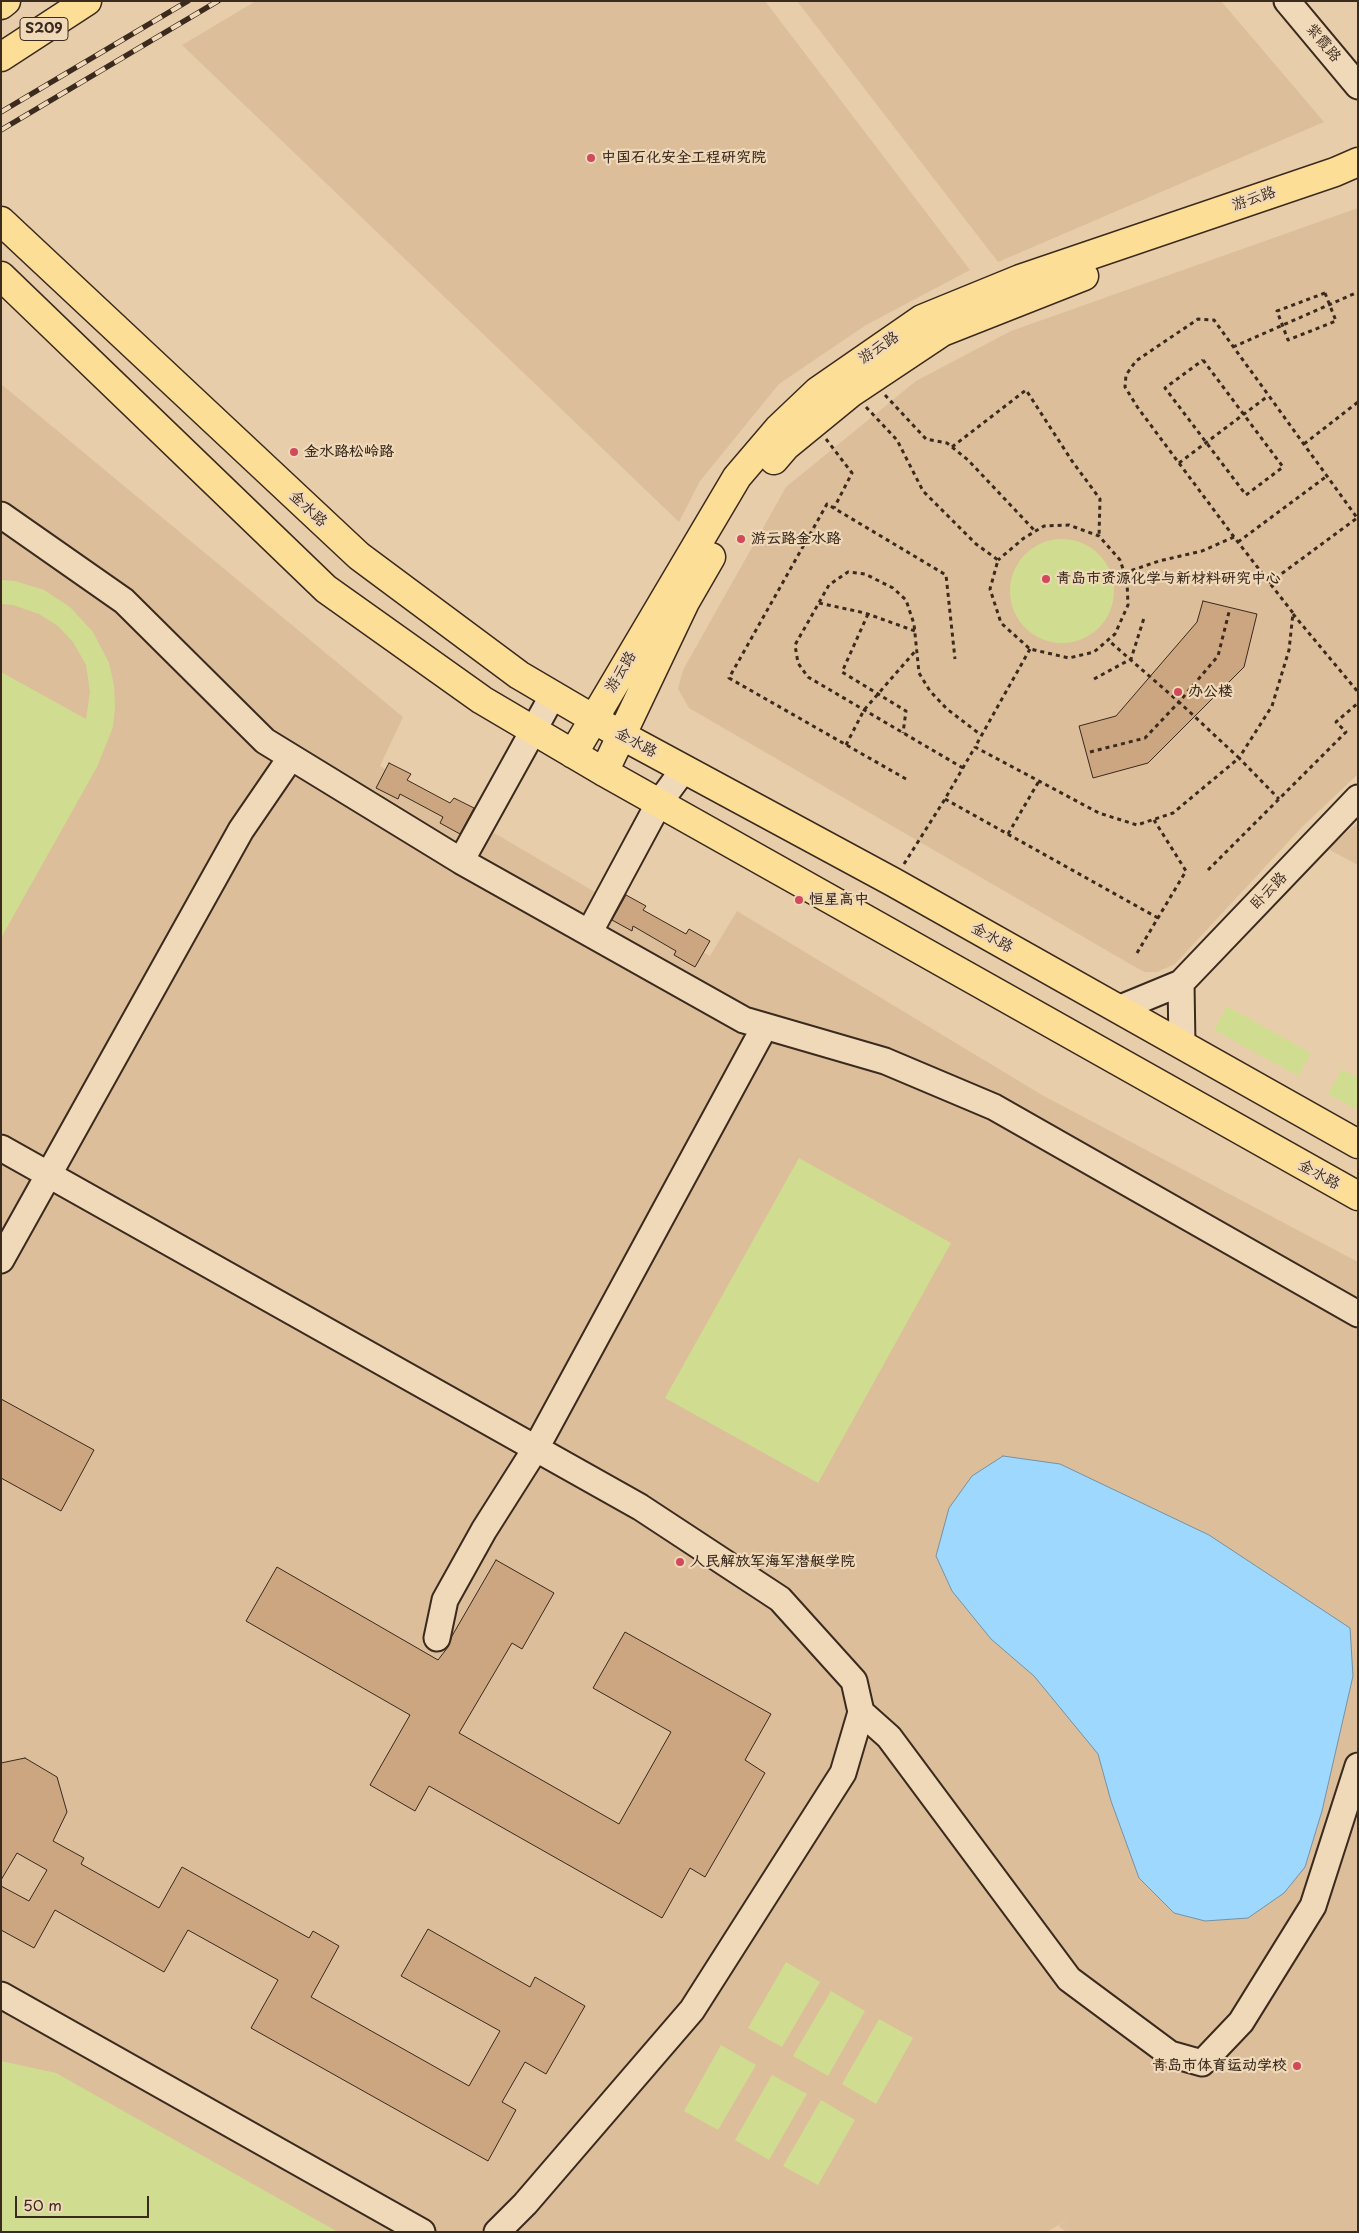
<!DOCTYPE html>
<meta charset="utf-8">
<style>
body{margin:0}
#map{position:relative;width:1359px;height:2233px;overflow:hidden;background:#e8cdaa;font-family:"Playpen Sans",sans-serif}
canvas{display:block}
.frame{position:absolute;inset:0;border:2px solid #3b2a1e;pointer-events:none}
.scale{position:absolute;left:15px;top:2196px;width:134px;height:22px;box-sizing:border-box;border:2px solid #3b2a1e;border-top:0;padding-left:6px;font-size:15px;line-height:18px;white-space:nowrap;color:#3b2a1e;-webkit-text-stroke:4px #f0d9b9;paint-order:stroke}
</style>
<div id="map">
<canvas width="1359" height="2233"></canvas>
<div class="frame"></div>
<div class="scale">50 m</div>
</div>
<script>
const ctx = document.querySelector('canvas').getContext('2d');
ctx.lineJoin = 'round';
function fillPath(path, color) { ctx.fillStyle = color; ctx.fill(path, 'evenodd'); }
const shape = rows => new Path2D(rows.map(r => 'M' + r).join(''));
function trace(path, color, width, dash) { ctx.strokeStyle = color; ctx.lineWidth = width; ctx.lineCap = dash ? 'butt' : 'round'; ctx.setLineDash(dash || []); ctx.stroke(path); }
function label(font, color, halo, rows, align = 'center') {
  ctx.font = font + ' "Playpen Sans","LXGW WenKai TC",sans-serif'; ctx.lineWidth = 4.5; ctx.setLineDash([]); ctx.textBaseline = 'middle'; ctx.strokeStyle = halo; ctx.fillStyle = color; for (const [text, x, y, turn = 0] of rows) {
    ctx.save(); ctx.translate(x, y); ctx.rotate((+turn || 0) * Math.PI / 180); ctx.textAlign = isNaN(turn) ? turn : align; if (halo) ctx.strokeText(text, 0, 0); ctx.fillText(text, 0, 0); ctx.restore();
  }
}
fillPath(shape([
 [256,1,765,1,970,270,866,325,779,384,700,481,679,522,182,45],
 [797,1,1221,1,1324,122,998,262],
 [1358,208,1358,774,1302,827,1175,964,1157,972,1145,972,1137,968,689,708,678,689,683,670,786,487,916,381,1011,331],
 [1,384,403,717,380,766,617,905,710,956,737,911,1042,1095,1358,1262,1358,2232,1067,2232,1058,2226,1070,2218,1047,2232,1,2232],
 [1358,822,1358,865,1328,849]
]), '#dcbe9a');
fillPath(shape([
 '1010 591a52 52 0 1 1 104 0a52 52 0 1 1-104 0Z',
 [1,580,15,581,44,590,70,607,93,632,109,663,114,685,115,707,113,727,97,767,1,938,1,672,86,719,90,692,86,665,73,642,58,626,39,614,13,605,1,604],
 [1227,1006,1311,1053,1298,1076,1214,1030],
 [1342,1069,1358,1078,1358,1110,1328,1094],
 [799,1158,951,1243,818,1483,665,1398],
 [786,1962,820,1982,782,2047,748,2028],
 [831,1991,865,2011,828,2076,793,2056],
 [879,2019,913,2038,876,2104,842,2084],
 [721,2045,756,2065,718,2130,684,2111],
 [1,2061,56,2073,338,2232,1,2232],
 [772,2075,807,2094,769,2160,735,2140],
 [821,2100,855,2120,818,2185,783,2166]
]), '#d0dd90');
const water = shape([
 [1003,1456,1060,1464,1209,1535,1350,1628,1353,1676,1322,1811,1305,1867,1284,1893,1248,1918,1205,1921,1174,1913,1139,1878,1111,1801,1098,1754,1034,1676,991,1639,952,1591,936,1556,949,1508,972,1476,1003,1456]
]);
fillPath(water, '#9ed8fe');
trace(water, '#7692a4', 1);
const building = shape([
 [1203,601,1257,614,1244,667,1148,763,1093,778,1079,726,1116,716,1197,622,1203,601],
 [389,763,411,774,407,780,450,803,454,798,474,808,460,834,440,823,443,817,400,794,398,799,376,788,389,763],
 [626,895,646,906,643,910,686,934,689,929,710,941,695,967,674,955,676,951,633,926,632,931,612,920,626,895],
 [1,1399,94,1450,61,1511,1,1478,1,1399],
 [496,1560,554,1593,522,1649,512,1643,459,1733,619,1824,671,1732,593,1688,625,1632,771,1714,745,1760,765,1773,705,1877,690,1868,662,1918,429,1786,415,1811,370,1785,410,1715,246,1621,277,1567,438,1660,448,1647,452,1636,496,1560],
 [25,1758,57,1777,67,1812,53,1841,84,1858,81,1864,159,1908,182,1867,309,1938,313,1931,339,1946,311,1997,469,2086,500,2031,401,1976,428,1929,530,1987,535,1977,585,2006,546,2074,525,2062,502,2102,516,2110,488,2161,251,2028,278,1980,188,1930,164,1972,55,1910,34,1948,1,1930,1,1886,29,1901,47,1870,17,1853,1,1880,1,1763,25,1758]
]);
fillPath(building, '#cba680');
trace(building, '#3b2a1e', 1);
const minor = shape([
 [1287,1,1358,86],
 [1,515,124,601,265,741,461,861,744,1020,885,1061,994,1107,1358,1314],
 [461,861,553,695],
 [589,933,659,803,684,769],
 [1181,983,1358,798],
 [1118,1009,1181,983,1182,1045],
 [1,1148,640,1507,780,1599,854,1681,861,1712,843,1773,692,2010,525,2204,497,2232],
 [1,1260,241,830,291,757],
 [437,1638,445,1600,484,1530,536,1448,765,1026],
 [861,1712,889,1737,1069,1979,1170,2054,1202,2063,1241,2022,1313,1906,1358,1766],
 [1,1995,422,2232]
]);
const major = shape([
 [1,221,359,556,519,675,621,735,893,882,1358,1144],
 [1,276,326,589,482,700,604,772,1358,1196],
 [774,460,786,446,852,392,942,332,1084,276],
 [573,754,737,477,778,429,818,391,922,319,1020,279,1335,172,1358,162],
 [604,772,685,602,711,557]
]);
const highway = shape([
 [1,5,6,1],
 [1,57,87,1]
]);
trace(minor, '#3b2a1e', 29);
trace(major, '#3b2a1e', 31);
trace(highway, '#3b2a1e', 31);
trace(shape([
 [1325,293,1336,321,1288,340,1277,311,1325,293],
 [1233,347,1358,292],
 [1203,360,1283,467,1246,495,1165,388,1203,360],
 [885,395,926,439,947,443,968,460,1035,531],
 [866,407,897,440,923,491,976,544,998,560,990,589,1001,623,1030,649,1069,658,1094,652,1115,634,1128,605,1127,581,1120,560,1099,536,1069,525,1044,526,1024,538,998,560],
 [826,439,852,473,834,508],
 [1304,444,1358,402],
 [952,447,1026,390,1072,461,1100,499,1099,536],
 [1179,463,1268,396],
 [1234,537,1138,408,1125,387,1126,375,1136,361,1198,319,1214,320,1358,519],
 [1238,542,1327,476],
 [1124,573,1159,561,1202,551,1234,537,1293,613,1289,650,1272,706,1239,758,1279,799],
 [1269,583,1357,518],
 [819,603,865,613,915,631],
 [868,614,842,672,906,711,903,733],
 [1293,614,1358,692],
 [1030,649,975,747,1099,813,1137,825,1173,813,1239,758,1179,702,1218,656,1229,612],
 [1094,679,1131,659,1144,618],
 [846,745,864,710,917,649],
 [1090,752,1145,738,1179,702,1108,640],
 [963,768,808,677,798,663,795,645,829,585,848,572,865,574,893,588,906,600,914,624,919,673,930,691,947,709,981,735],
 [906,779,729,678,827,504,946,575,955,659],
 [945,799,1158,918],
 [1008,834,1039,781],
 [904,864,945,799,975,747],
 [1208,870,1346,732,1336,722,1358,703],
 [1137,953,1186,871,1154,820]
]), '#3b2a1e', 3, [4, 4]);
trace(minor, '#f0d9b9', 25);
trace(major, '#fcde96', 28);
trace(highway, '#fcde96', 28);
const rail = shape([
 [1,112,188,1],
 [1,130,218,1]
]);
trace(rail, '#3b2a1e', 5.5);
trace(rail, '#f0d9b9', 4, [11]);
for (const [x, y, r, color] of [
 [591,158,5,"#d1495b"],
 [294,452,5,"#d1495b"],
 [741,539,5,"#d1495b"],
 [1046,579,5,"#d1495b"],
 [1178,692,5,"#d1495b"],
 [799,900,5,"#d1495b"],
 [680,1562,5,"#d1495b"],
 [1297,2066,5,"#d1495b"]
]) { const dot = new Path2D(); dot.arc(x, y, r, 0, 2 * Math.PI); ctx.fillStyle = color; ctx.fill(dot); trace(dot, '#f0d9b9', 2); }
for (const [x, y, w] of [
 [44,29,48]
]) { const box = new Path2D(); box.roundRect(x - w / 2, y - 11.5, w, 23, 4); ctx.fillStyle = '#f0d9b9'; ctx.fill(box); trace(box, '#3b2a1e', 1); }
label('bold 14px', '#3b2a1e', null, [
 ["S209",44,29]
]);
label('15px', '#3b2a1e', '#f0d9b9', [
 ["紫霞路",1323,43,50],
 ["游云路",1254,199,-19],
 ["游云路",879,348,-34],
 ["金水路",308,509,43],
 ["游云路",621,672,-59],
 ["金水路",636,743,29],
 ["卧云路",1269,891,-46],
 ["金水路",992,938,29],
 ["金水路",1319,1175,29]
]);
label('bold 15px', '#3b2a1e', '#f0d9b9', [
 ["中国石化安全工程研究院",601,158],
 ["金水路松岭路",304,452],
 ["游云路金水路",751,539],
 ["青岛市资源化学与新材料研究中心",1056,579],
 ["办公楼",1188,692],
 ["恒星高中",809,900],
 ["人民解放军海军潜艇学院",690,1562],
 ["青岛市体育运动学校",1287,2066,"right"]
], 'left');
</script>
